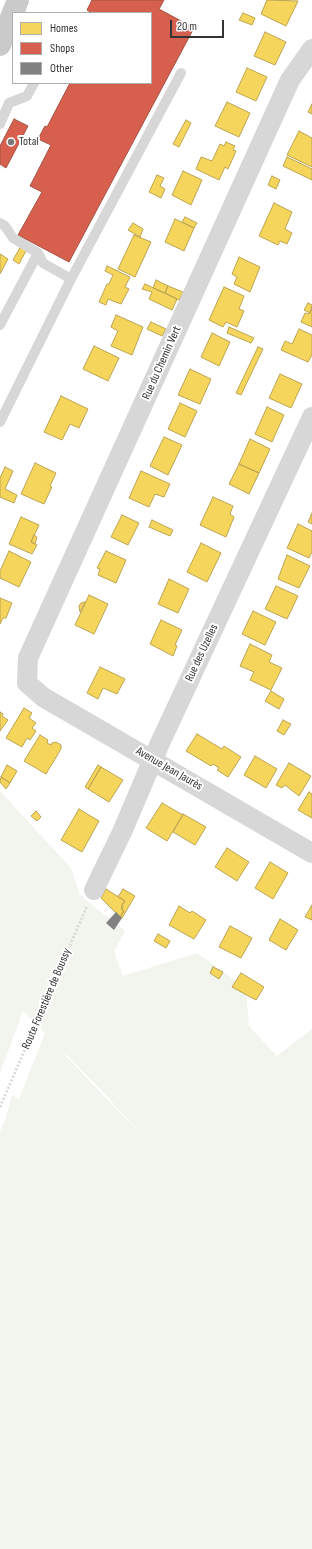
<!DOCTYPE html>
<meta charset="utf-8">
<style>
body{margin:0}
#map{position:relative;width:312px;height:1549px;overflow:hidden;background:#fff;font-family:"Sofia Sans Condensed",sans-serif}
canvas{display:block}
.legend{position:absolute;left:12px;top:12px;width:140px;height:72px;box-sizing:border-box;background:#fff;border:1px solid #adadad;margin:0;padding:5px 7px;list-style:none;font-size:12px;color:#333}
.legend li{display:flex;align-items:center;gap:8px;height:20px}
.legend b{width:20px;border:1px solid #adadad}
.scale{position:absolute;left:170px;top:20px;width:54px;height:18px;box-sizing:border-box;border:2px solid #333;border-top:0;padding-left:5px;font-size:12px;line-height:14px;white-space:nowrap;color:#333;-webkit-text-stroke:3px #fff;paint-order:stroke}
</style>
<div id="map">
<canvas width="312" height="1549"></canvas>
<ul class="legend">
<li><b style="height:11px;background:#f6d55c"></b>Homes</li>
<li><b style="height:11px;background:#d6604d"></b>Shops</li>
<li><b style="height:11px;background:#818181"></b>Other</li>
</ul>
<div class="scale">20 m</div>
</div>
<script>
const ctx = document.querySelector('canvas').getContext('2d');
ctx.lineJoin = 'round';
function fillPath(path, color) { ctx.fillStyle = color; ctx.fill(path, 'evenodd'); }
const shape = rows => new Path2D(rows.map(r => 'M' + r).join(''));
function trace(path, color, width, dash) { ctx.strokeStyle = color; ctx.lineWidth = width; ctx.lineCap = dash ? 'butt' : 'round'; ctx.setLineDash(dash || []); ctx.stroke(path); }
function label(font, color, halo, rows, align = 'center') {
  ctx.font = font + ' "Sofia Sans Condensed",sans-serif'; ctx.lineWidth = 4; ctx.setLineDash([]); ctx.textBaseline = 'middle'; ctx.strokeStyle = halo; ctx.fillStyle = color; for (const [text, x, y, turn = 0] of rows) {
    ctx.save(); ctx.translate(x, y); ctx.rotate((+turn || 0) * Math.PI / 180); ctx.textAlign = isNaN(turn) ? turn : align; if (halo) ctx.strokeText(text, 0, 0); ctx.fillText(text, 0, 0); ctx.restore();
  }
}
fillPath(shape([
 [0,791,71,868,80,895,125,931,114,952,123,976,197,953,246,988,249,1026,277,1056,312,1029,312,1549,0,1549,0,1131,5,1121,12,1095,19,1099,45,1033,23,1011,0,1073],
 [66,1054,102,1091,148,1142,65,1055]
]), '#f1f5ed');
const homes = shape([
 [267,0,298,1,286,26,261,14,267,0],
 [243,13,255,18,252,25,239,20,243,13],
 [265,32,286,42,275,65,254,56,265,32],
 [247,68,267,77,256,101,236,92,247,68],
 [227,102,250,113,239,137,215,126,227,102],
 [312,104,312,114,308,112,312,104],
 [186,120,191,123,179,147,173,144,186,120],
 [299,131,312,138,312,167,287,155,299,131],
 [226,142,235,146,233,150,236,151,228,169,225,167,219,180,196,169,201,157,212,161,220,144,224,146,226,142],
 [287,157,312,169,312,180,283,166,287,157],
 [183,171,202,180,191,205,172,195,183,171],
 [157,175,164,178,160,186,165,189,161,198,149,192,157,175],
 [272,176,280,180,276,189,268,185,272,176],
 [274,203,292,212,285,229,292,233,287,244,280,241,278,245,259,236,274,203],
 [185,217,197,223,194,228,182,222,185,217],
 [175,219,194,228,184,251,165,242,175,219],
 [133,223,143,229,140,237,128,230,133,223],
 [134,235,151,242,135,277,118,269,134,235],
 [21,246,27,249,19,264,13,260,21,246],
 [0,254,8,259,0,274,0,254],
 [239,257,260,267,250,292,234,284,237,277,232,274,239,257],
 [107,266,130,277,125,287,129,289,121,304,108,299,106,305,99,302,107,284,109,284,113,275,105,271,107,266],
 [156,280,168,286,165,293,153,288,156,280],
 [145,284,177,299,172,310,149,299,152,292,142,289,145,284],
 [168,286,183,292,179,300,165,293,168,286],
 [224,287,244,296,239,309,244,311,237,327,226,322,223,327,209,320,224,287],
 [308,303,312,305,310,313,304,310,308,303],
 [312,308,312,327,301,322,305,313,309,314,312,308],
 [116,315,143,327,132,355,111,346,118,331,111,327,116,315],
 [151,322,166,329,162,336,147,329,151,322],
 [229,327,254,338,251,343,227,333,229,327],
 [299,329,312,335,312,355,308,362,281,350,285,341,292,344,299,329],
 [212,333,230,342,219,366,201,357,212,333],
 [94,346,119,358,108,381,83,369,94,346],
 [258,347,263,349,241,395,236,393,258,347],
 [190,369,211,379,200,404,178,395,190,369],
 [280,374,302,384,291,408,269,398,280,374],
 [61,396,88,409,79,428,70,424,62,440,44,432,61,396],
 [180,403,197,411,185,437,168,429,180,403],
 [267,407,284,415,272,442,255,434,267,407],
 [164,437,182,445,168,475,150,466,164,437],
 [250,439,270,449,259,473,239,464,250,439],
 [35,463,56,473,50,486,52,487,44,504,21,494,35,463],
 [239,464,259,473,249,494,229,484,239,464],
 [5,467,13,471,5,489,17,495,14,503,0,497,0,478,5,467],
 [141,471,170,484,164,497,155,494,149,507,129,498,141,471],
 [213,497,233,506,230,514,234,517,226,537,200,525,213,497],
 [312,513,312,524,308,522,312,513],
 [122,515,139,523,128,545,111,537,122,515],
 [21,517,39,525,31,542,37,545,32,554,9,544,21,517],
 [152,520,173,530,170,536,149,527,152,520],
 [298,524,312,531,312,552,309,558,287,548,298,524],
 [34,535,37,537,35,544,31,542,34,535],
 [201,543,221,553,207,582,187,572,201,543],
 [9,551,31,562,19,587,0,578,0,571,9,551],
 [106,551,126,560,116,583,98,575,100,569,97,568,106,551],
 [287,555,310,566,299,588,278,579,287,555],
 [169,579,189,589,178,613,158,604,169,579],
 [276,586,298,596,287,619,265,609,276,586],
 [89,595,108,604,94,634,75,625,89,595],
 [0,598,12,603,6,618,3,618,0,624,0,598],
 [85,602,80,612,79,606,81,603,85,602],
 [253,611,276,622,265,645,242,634,253,611],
 [161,620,182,630,175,645,177,646,173,656,150,644,161,620],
 [250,644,272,655,269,662,282,668,271,690,250,680,254,672,240,666,250,644],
 [100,667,125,679,117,694,103,688,98,699,87,693,100,667],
 [271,691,284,699,279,709,265,701,271,691],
 [24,708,32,713,29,718,36,723,32,728,36,731,30,740,27,738,22,747,6,738,24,708],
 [0,712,3,714,2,716,8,720,0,731,0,712],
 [283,720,291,724,284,735,277,731,283,720],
 [197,734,222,749,224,746,241,757,228,777,217,770,219,768,213,764,211,766,186,751,197,734],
 [40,735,48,740,47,743,51,745,52,743,56,742,61,745,61,749,46,774,24,761,40,735],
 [255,756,277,769,266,788,244,775,255,756],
 [289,763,311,776,299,796,285,785,282,788,276,785,289,763],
 [7,765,17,771,10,783,1,777,7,765],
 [98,765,101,767,88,789,85,787,98,765],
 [101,767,123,780,109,802,88,789,101,767],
 [1,777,10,783,6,789,0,782,1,777],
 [309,792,312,794,312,818,298,810,309,792],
 [162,803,183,815,167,841,146,828,162,803],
 [79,809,99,821,82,852,61,840,79,809],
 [36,811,41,817,37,821,31,816,36,811],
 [183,814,206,827,195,845,173,832,183,814],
 [227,848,249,862,237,881,215,867,227,848],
 [270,862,288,873,273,899,255,888,270,862],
 [106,889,125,901,122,905,122,910,124,911,120,917,101,898,106,889],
 [123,889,135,896,122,918,120,917,124,911,122,910,122,905,125,901,118,897,123,889],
 [312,905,312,920,305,917,312,905],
 [179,906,190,913,192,911,206,920,194,939,169,925,179,906],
 [280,919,298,930,286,950,269,940,280,919],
 [230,926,252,938,241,958,219,947,230,926],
 [158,934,170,941,166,948,154,941,158,934],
 [213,967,223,972,219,979,210,973,213,967],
 [241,973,264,987,256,1000,232,987,241,973]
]);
fillPath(homes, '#f6d55c');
trace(homes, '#bca450', 1);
const shops = shape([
 [92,0,164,0,159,9,194,28,69,262,18,235,42,192,30,186,51,145,38,139,45,126,47,127,70,83,151,83,151,13,92,13,87,10,92,0],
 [14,119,28,126,6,168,0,164,0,146,14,119]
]);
fillPath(shops, '#d6604d');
trace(shops, '#a55245', 1);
fillPath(shape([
 [116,912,122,918,114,930,106,923]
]), '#818181');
trace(shape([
 [0,1107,87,906]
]), '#d6d6d6', 2.5, [2, 2]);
trace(shape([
 [0,124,9,103,27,96,34,83],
 [0,223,5,226,13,238,38,253,43,263,71,279,181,73],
 [0,325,38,253],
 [0,422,71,279]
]), '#d7d7d7', 10);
trace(shape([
 [312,49,290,80,28,658,27,683,43,697,312,853],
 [94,890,122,832,160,743,312,417]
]), '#d7d7d7', 20);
trace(shape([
 [0,45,18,0]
]), '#cacaca', 22);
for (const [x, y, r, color] of [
 [11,142,4,"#7a7a7a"]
]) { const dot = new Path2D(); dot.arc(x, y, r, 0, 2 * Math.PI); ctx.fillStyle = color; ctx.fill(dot); trace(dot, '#fff', 1.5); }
label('12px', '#333', '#fff', [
 ["Total",19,142]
], 'left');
label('12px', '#333', '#fff', [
 ["Rue du Chemin Vert",162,363,-66],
 ["Rue des Uzelles",202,653,-65],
 ["Avenue Jean Jaurès",169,769,30],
 ["Route Forestière de Boussy",47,999,-67]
]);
</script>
